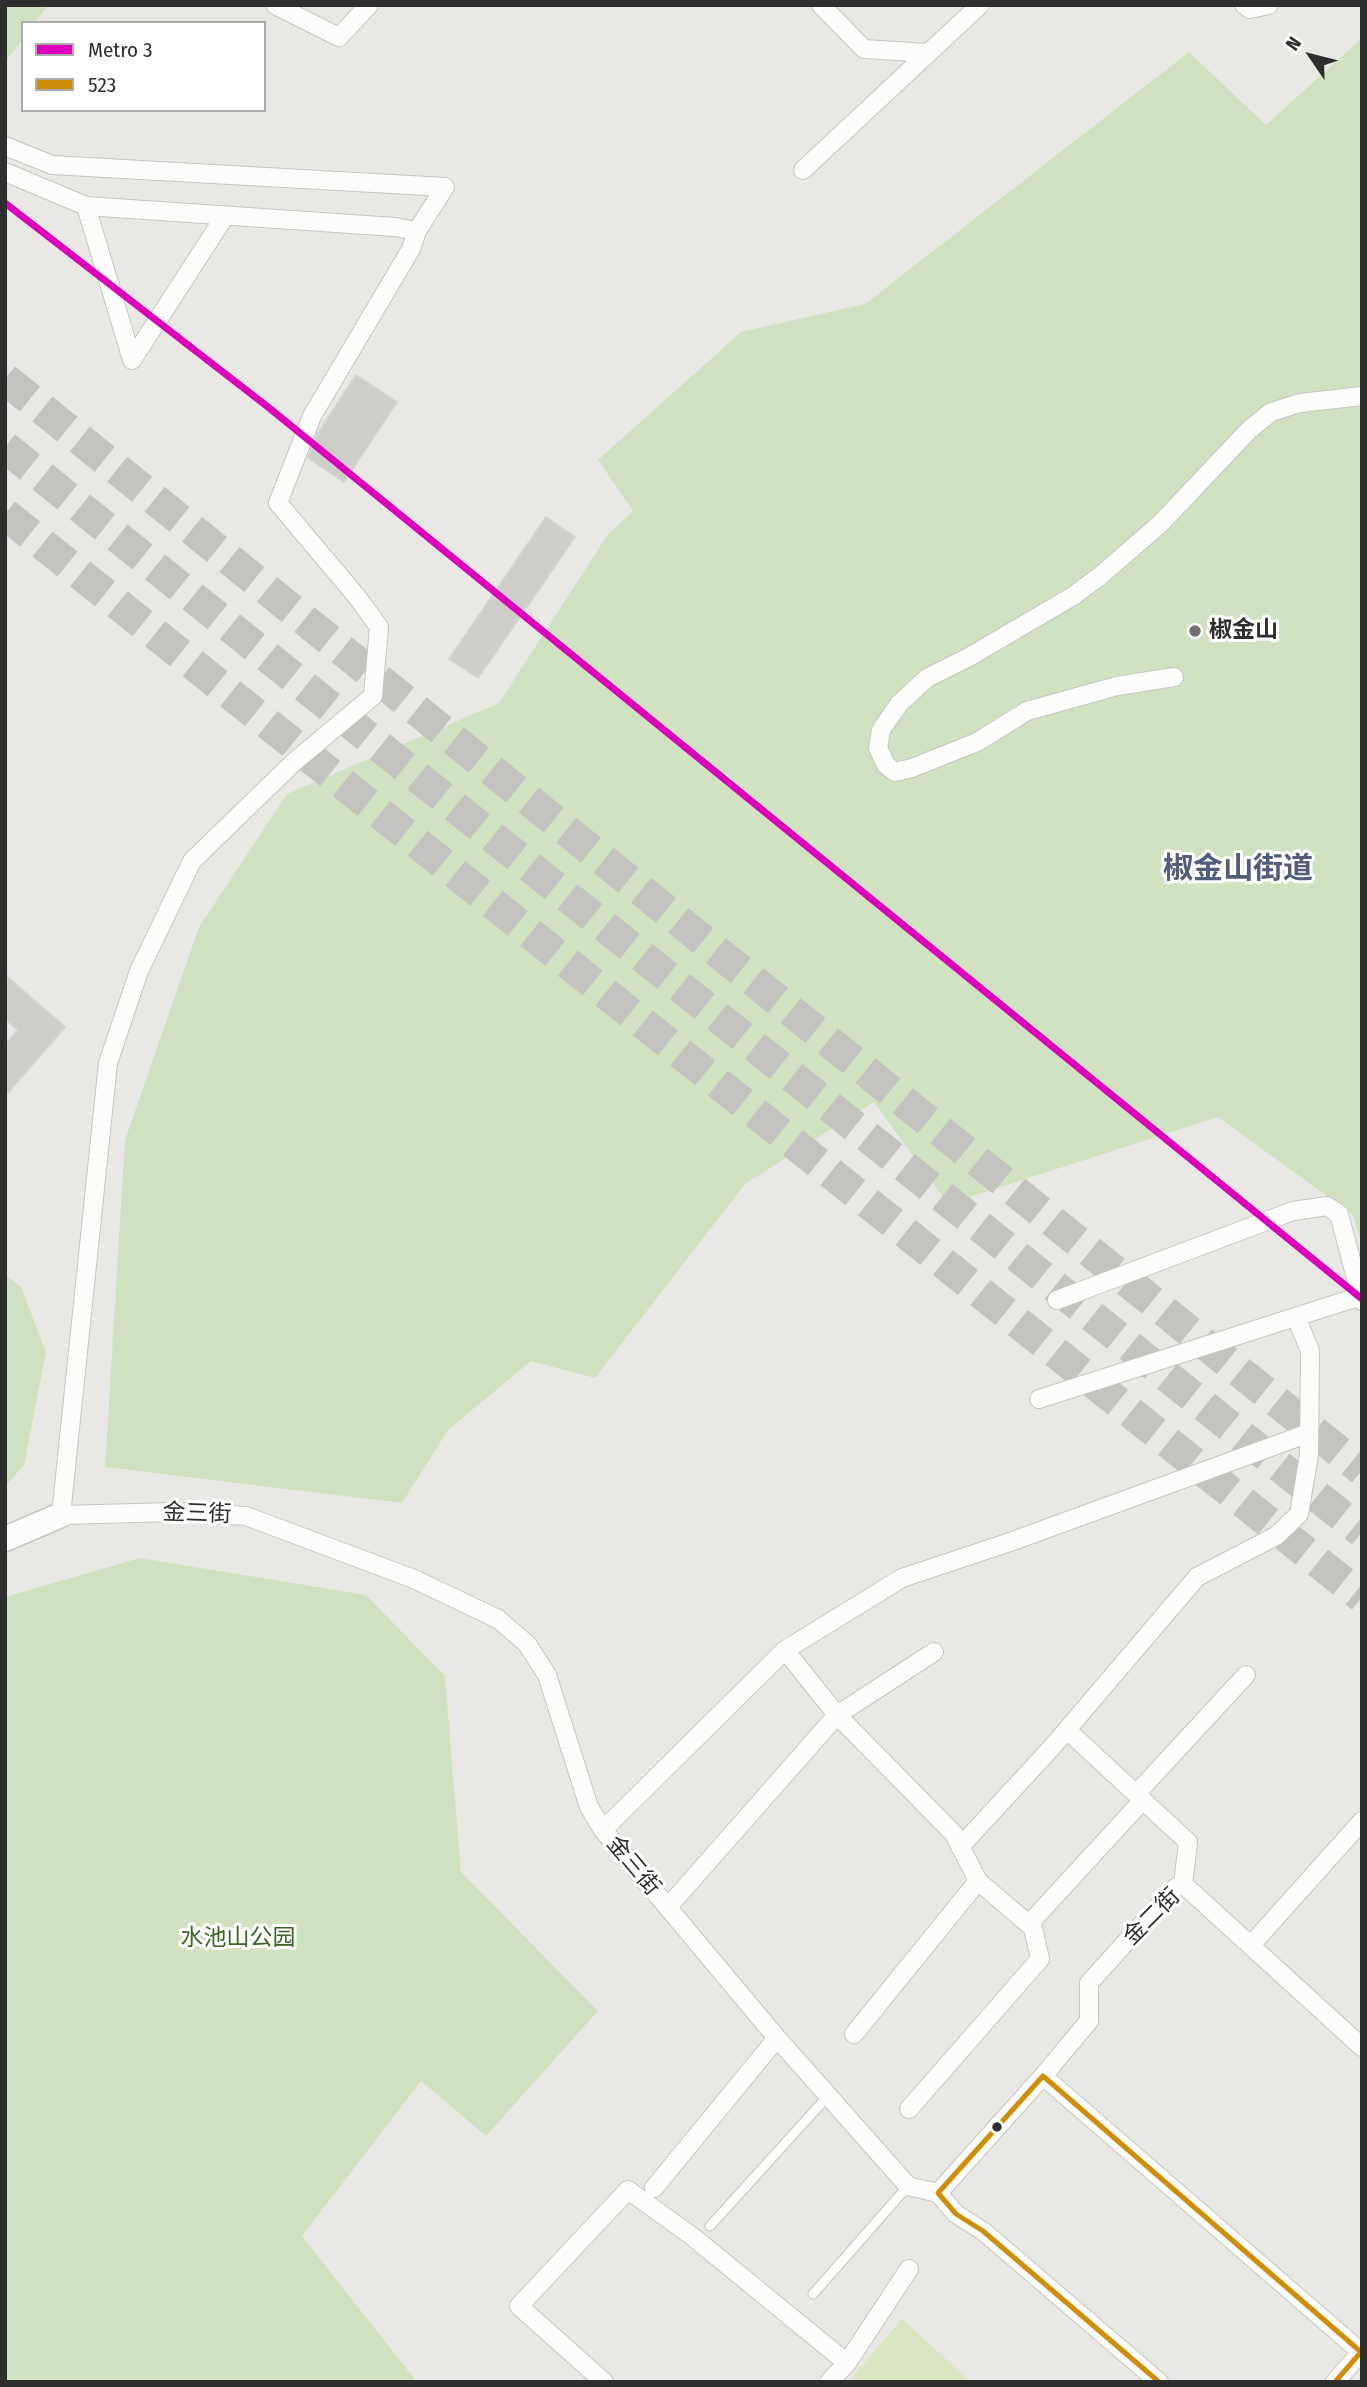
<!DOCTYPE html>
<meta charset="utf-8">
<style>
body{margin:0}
#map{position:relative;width:1367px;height:2387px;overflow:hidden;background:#eae8e5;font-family:"Fira Sans Condensed",sans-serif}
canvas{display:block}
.frame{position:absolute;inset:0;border:7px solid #2e2e2e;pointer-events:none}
.legend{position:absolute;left:21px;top:21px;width:245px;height:91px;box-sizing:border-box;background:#fff;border:2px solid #ababab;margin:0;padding:9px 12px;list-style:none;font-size:21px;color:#2e2e2e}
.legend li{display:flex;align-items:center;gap:14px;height:35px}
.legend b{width:35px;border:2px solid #ababab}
.north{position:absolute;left:1276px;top:21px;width:70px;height:70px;-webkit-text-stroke:5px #fff;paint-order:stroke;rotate:305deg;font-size:19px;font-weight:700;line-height:28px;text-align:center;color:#2e2e2e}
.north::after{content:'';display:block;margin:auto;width:24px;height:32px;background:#2e2e2e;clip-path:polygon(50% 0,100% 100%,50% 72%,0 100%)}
</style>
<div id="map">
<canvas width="1367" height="2387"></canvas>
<div class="frame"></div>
<ul class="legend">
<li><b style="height:9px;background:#d0b"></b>Metro 3</li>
<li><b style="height:9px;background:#cf8e09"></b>523</li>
</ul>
<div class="north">N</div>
</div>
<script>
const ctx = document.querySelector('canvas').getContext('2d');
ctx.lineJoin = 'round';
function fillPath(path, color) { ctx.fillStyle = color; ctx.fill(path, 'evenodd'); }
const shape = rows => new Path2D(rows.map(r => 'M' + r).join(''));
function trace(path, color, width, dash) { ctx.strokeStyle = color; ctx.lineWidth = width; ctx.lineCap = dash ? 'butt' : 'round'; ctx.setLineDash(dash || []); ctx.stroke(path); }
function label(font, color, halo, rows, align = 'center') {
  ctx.font = font + ' "Fira Sans Condensed","Noto Sans SC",sans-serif'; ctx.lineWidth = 6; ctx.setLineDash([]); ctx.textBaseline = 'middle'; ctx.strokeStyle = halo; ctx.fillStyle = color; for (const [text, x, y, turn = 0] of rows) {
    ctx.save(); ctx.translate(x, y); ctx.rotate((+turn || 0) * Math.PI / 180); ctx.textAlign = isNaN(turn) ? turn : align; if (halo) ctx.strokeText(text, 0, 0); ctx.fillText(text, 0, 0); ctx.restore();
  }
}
fillPath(shape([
 [5,5,48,5,35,23,23,23,23,39,5,62],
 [1362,38,1362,1245,1353,1215,1218,1117,948,1204,874,1102,745,1184,595,1378,531,1361,448,1430,402,1503,105,1467,125,1140,199,927,287,794,499,703,608,534,633,511,598,460,741,332,865,304,1189,52,1266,125],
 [5,1274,21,1287,46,1352,24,1465,5,1487],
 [140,1558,366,1595,445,1676,461,1872,598,2011,486,2136,421,2081,302,2236,417,2382,5,2382,5,1597]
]), '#d1e2c2');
fillPath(shape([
 [902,2319,971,2382,848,2382]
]), '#dae5c1');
const building = shape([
 [356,375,397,402,344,482,308,458,316,436,356,375],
 [546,517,575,537,478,678,449,659,546,517],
 [5,975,65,1027,5,1096,5,1045,18,1030,5,1019,5,975]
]);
fillPath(building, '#d0cecb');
trace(building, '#d6d4d1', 2);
trace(shape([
 [5,379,1362,1470],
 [5,447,1362,1532],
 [5,514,1362,1597]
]), '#c4c3c0', 32, [32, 16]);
const lane = shape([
 [710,2226,828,2096],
 [813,2294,908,2186]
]);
const street = shape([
 [275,5,339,37,369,5],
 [821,5,864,49,928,53],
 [1244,5,1250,9,1269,5],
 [5,146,52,165,445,187,417,231],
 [803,170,980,5],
 [5,172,86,206,395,227,417,231,411,249,312,416,278,503,358,598,379,627,373,696,294,762,192,861,139,971,108,1063,61,1515,173,1512,246,1516,414,1579,498,1619,527,1644,547,1675,589,1807,603,1830,777,2038,908,2186,938,2193,956,2214,983,2231,1159,2382],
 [86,206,132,360,225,216],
 [1174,677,1117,686,1027,711,977,742,912,768,895,772,886,765,878,748,881,730,899,704,927,678,969,657,1073,596,1100,576,1160,524,1249,430,1271,412,1300,403,1362,396],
 [1057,1300,1293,1211,1327,1206,1339,1214,1362,1301],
 [1039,1399,1361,1296],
 [785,1650,837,1715,954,1834,978,1881,1033,1928,1040,1959,909,2109],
 [1067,1730,1188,1842,1183,1884],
 [1136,1794,1246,1675],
 [603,1830,785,1650,902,1578,1010,1542,1309,1433],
 [960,1847,1053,1746,1197,1577,1276,1536,1299,1514,1309,1455,1310,1351,1296,1317],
 [668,1907,837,1715,934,1652],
 [1029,1924,1143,1800],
 [1251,1945,1362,1821],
 [854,2034,978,1881],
 [1043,2076,1361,2352],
 [654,2188,777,2038],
 [938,2193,1043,2076,1089,2021,1089,1983,1175,1888,1183,1884,1362,2047],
 [604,2382,519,2306,628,2190,693,2237,847,2363],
 [829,2382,847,2363,909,2269],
 [1335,2382,1362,2351]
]);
const secondary = shape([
 [5,1539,61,1515]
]);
trace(lane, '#c5c5c4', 11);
trace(street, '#c5c5c4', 20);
trace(secondary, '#c5c5c4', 27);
trace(lane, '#fcfcfb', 9);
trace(street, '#fcfcfb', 18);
trace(secondary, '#fcfcfb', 24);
trace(shape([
 [1159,2382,983,2231,956,2214,938,2193,1043,2076,1361,2352,1335,2382]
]), '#cf8e09', 5);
trace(shape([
 [5,203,268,407,1362,1299]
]), '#d0b', 7);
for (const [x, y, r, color] of [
 [1195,631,7,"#706f6e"],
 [997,2127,6,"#2e2e2e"]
]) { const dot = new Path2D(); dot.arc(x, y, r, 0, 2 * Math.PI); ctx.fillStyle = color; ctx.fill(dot); trace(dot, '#fff', 2.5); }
label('bold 23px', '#2e2e2e', '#fff', [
 ["椒金山",1209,631]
], 'left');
label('23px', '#2e2e2e', '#fff', [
 ["金三街",197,1514,2],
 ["金三街",633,1866,50],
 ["金二街",1152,1917,-45]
]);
label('23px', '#366524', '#fff', [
 ["水池山公园",238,1939]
]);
label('bold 30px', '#525d7a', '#fff', [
 ["椒金山街道",1238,870]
]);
</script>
